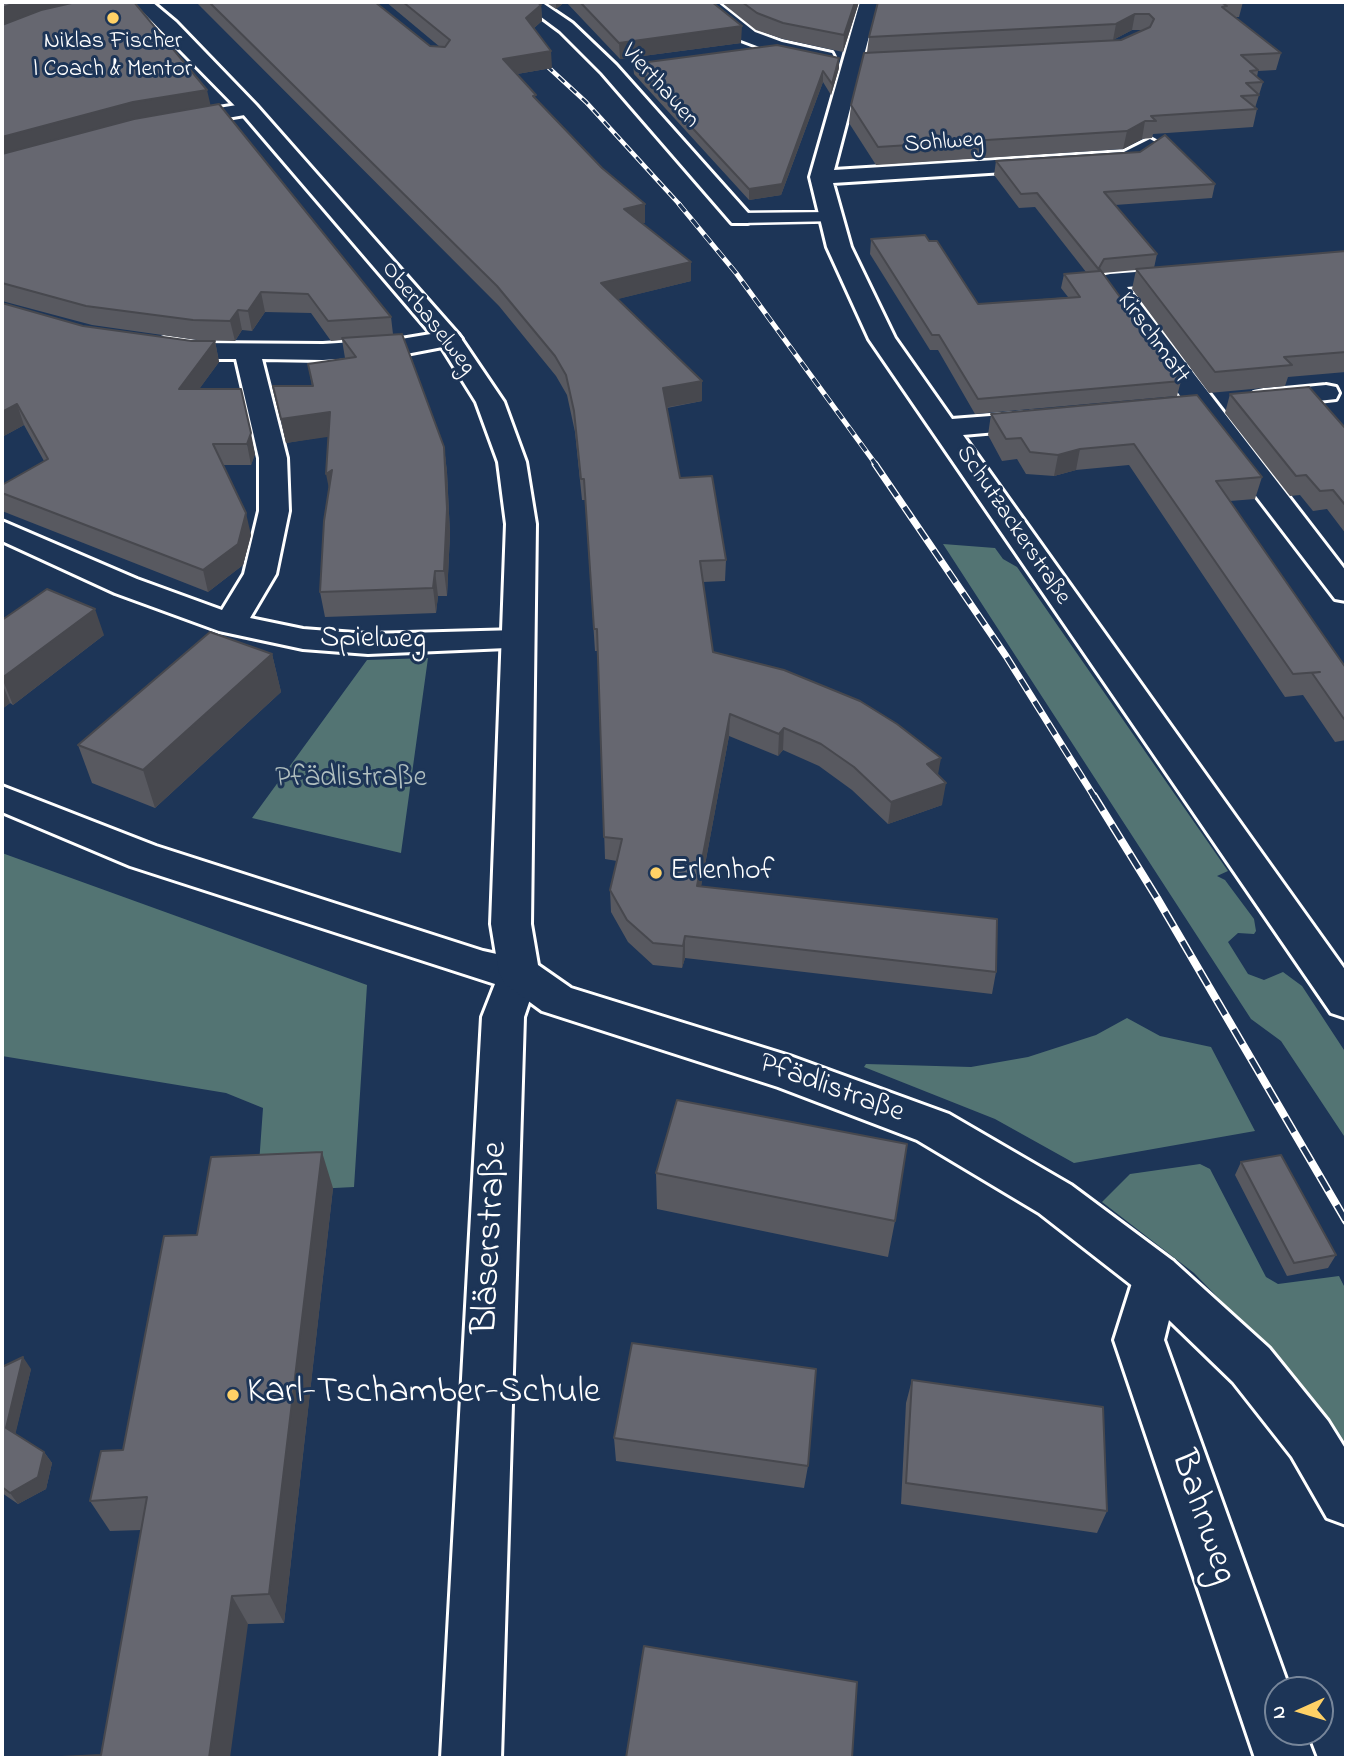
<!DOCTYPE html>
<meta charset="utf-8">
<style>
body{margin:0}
#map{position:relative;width:1348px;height:1760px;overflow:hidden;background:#1d3557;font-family:"Indie Flower",sans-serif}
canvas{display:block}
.frame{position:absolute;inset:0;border:4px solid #fff;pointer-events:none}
.north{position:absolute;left:1264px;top:1676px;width:70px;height:70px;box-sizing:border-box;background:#1d3557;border:2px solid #77869a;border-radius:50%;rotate:266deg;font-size:19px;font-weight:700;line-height:28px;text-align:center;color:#fff}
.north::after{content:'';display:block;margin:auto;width:24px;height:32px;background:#ffd166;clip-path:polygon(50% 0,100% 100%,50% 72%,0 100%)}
</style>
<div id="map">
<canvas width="1348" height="1760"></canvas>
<div class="frame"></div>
<div class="north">N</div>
</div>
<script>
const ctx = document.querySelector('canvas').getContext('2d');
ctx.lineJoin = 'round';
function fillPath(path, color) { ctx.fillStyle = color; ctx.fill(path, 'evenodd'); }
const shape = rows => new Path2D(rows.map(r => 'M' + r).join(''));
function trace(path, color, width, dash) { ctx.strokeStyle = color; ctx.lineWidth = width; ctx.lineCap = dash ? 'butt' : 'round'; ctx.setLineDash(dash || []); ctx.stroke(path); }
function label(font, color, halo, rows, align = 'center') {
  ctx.font = font + ' "Indie Flower",sans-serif'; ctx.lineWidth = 6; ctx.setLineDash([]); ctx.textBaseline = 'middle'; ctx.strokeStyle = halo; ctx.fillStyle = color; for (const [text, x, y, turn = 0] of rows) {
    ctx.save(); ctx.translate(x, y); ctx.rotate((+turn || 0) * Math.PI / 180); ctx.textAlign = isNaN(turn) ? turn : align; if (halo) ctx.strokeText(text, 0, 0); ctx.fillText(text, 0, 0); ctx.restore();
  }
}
fillPath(shape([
 [943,544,995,548,1003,559,1017,567,1228,871,1217,876,1225,880,1254,919,1256,931,1254,934,1238,933,1228,942,1248,974,1264,980,1283,972,1302,986,1346,1053,1346,1139,1281,1041,1251,1019],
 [428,658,401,853,252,818,367,660],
 [2,853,367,985,354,1187,257,1192,263,1108,226,1093,2,1056],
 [1127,1018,1160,1036,1211,1047,1255,1131,1074,1163,995,1119,864,1067,866,1064,971,1067,1028,1057,1096,1035],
 [1200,1164,1210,1169,1266,1277,1278,1284,1339,1276,1346,1290,1346,1454,1281,1364,1234,1314,1194,1273,1102,1202,1130,1174]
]), '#537473');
const service = shape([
 [831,212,837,213,837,221,740,223,732,218,740,213,831,212]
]);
const minor = shape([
 [521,2,541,2,572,23,616,65,748,213,751,218,748,223,732,223,602,73,560,31,521,2],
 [697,2,717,2,755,32,782,42,832,53,834,57,825,63,770,51,741,40,697,2],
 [860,2,878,2,834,170,1124,152,1150,139,1161,145,1129,164,833,183,851,247,895,338,952,419,1041,412,1051,414,1055,420,1051,426,1041,428,963,435,1346,971,1346,1018,1331,1013,869,339,827,247,810,177,860,2],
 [249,103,259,109,256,113,176,127,166,121,176,115,249,103],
 [1186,268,1195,270,1198,275,1195,280,1127,287,1346,571,1346,601,1335,599,1191,411,1098,281,1101,276,1110,274,1186,268],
 [449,331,458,334,462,339,458,344,401,355,323,360,262,359,287,458,289,511,276,574,250,618,303,629,368,634,518,630,530,633,534,640,530,647,368,654,303,649,219,631,115,593,2,541,2,521,137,579,222,610,244,574,259,511,259,458,236,359,197,359,164,354,155,351,151,346,155,341,164,338,197,343,323,344,401,339,449,331],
 [1326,385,1336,387,1339,393,1336,399,1264,407,1254,405,1250,399,1254,393,1264,391,1326,385],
 [2,786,156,846,483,951,533,962,539,973,524,1017,501,1758,441,1758,482,1017,495,984,130,866,2,812,2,786],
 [1156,1255,1173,1261,1180,1276,1164,1340,1290,1690,1278,1690,1278,1732,1305,1732,1315,1758,1255,1758,1114,1340,1139,1261,1156,1255]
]);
const tertiary = shape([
 [133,2,152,2,176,22,256,105,458,334,504,402,526,462,536,524,531,924,538,965,571,988,790,1056,949,1114,1071,1185,1173,1261,1269,1348,1328,1421,1346,1450,1346,1525,1327,1518,1292,1457,1233,1382,1139,1291,1039,1213,917,1140,778,1087,542,1011,505,984,499,973,491,924,506,524,498,462,476,402,439,343,242,113,133,2]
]);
trace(service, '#fff', 5);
trace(minor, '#fff', 6);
trace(tertiary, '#fff', 6);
fillPath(service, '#1d3557');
fillPath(minor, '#1d3557');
fillPath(tertiary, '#1d3557');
const railFar3 = shape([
 [535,55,586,102,680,205]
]);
const railFar2 = shape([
 [679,204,736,273,877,466]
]);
const railFar1 = shape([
 [875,464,1006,656,1095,798]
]);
const rail = shape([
 [1094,796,1157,898,1346,1221]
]);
trace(railFar3, '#fff', 4.5);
trace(railFar2, '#fff', 5);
trace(railFar1, '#fff', 7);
trace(rail, '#fff', 8);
trace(railFar3, '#1d3557', 2.5, [8]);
trace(railFar2, '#1d3557', 3.5, [10]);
trace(railFar1, '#1d3557', 4.5, [13]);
trace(rail, '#1d3557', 5, [17]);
fillPath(shape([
 [2,2,210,106,391,317,393,334,444,447,447,472,450,534,447,596,438,596,436,613,325,617,320,592,329,488,328,436,286,443,273,386,312,386,308,364,345,358,342,340,331,341,311,313,265,312,252,331,242,330,235,341,197,340,92,325,2,301],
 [196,2,375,2,430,46,440,47,386,2,537,2,541,5,542,21,534,28,552,68,517,74,536,99,602,168,645,204,645,223,642,223,691,281,617,299,702,381,702,401,667,408,680,478,726,560,725,581,703,582,713,652,938,775,942,805,888,824,852,790,819,766,783,750,778,756,729,736,701,886,996,972,992,994,685,958,682,968,653,965,628,942,611,912,610,890,617,861,605,859,598,651,595,651,585,500,582,500,575,432,567,395,556,376,499,306],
 [545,2,565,2,556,9],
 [566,2,712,2,741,43,620,59],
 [721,2,859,2,843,52,783,39,756,30],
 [878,2,1243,2,1239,17,1235,17,1281,53,1276,70,1258,71,1257,77,1263,82,1255,108,1257,109,1253,127,1153,134,1152,138,1142,139,1123,149,876,165,849,123,851,105,867,52,869,37],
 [1132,30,1143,30,1121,40,1113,40],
 [839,58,839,68,831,95,823,82,781,195,749,200,634,74,633,64],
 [996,161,1215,184,1212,198,1115,205,1157,254,1154,268,1346,251,1346,372,1288,377,1285,386,1209,393,1132,289,1136,270,1103,273,1181,381,1177,396,975,414,938,350,930,350,870,254,871,239,978,304,1068,297,1061,288,1064,274,1086,272,1035,207,1019,208,994,175],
 [2,303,83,326,192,341,215,341,219,362,199,389,255,454,251,465,223,465,251,535,243,565,208,592,2,511,2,485,44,461,24,425,2,437],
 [1230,394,1346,429,1346,534,1327,509,1313,511,1300,495,1290,496,1225,413],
 [1197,395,1262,477,1255,499,1230,501,1346,668,1346,740,1335,742,1303,695,1285,697,1129,465,1076,470,1054,476,1026,474,1017,459,1002,461,988,435,991,414],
 [2,620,104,635,13,705,10,703,2,709],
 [272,654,281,692,155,808,92,783,78,745],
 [1241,1162,1336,1255,1328,1268,1287,1276,1235,1175],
 [656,1173,895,1221,888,1257,657,1209],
 [333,1188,284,1623,248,1624,101,1755,142,1530,110,1531,90,1501,123,1450,197,1235],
 [2,1367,31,1369,15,1434,44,1452,52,1463,46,1489,18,1504,2,1493],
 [912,1380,1107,1511,1097,1533,901,1504,906,1403],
 [614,1438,808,1466,804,1488,616,1461]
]), '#585960');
fillPath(shape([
 [17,2,81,2,2,26,2,8],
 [556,2,565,2,556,9],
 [855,2,859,2,843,52,844,35],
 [541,5,542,21,527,34,526,18],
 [1135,14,1132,30,1113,40,1116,24],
 [742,26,741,43,620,59,619,43],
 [551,51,552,68,505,76,503,59],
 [839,58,839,68,831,95,832,84],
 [823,71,823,82,781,195,749,200,749,189],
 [207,90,211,107,2,156,2,137,133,102],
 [1145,121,1142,139,1123,149,1127,131],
 [645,204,645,223,624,227,624,209],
 [691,262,691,281,602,303,601,283],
 [261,292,265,312,252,331,248,311],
 [238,310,242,330,235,341,230,321],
 [215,341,219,362,184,410,179,389],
 [702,381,702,401,663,408,663,388],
 [17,404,24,425,2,437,2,412],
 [330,412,334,436,286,443,281,419],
 [251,433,255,454,251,465,247,444],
 [444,447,447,472,450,534,447,596,444,571],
 [1080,449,1076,470,1054,476,1058,455],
 [332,470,331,499,326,474],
 [246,513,251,535,243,565,208,592,203,570],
 [435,571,438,596,436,613,433,588],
 [95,609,104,635,13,705,2,678],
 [272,654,281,692,155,808,143,770],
 [2,683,10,703,2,709],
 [730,714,729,736,697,908,697,886],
 [784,728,783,750,778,756,779,734],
 [941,758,937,780,927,764],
 [946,783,942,805,888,824,891,802],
 [685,936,685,958,682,968,683,946],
 [322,1152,333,1188,284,1623,269,1594],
 [23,1357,31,1369,14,1440,6,1428],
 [44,1452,52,1463,46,1489,18,1504,10,1493],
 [232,1596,248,1624,230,1758,209,1758]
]), '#47484e');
const building = shape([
 [2,2,17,2,2,8,2,2],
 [76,2,134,2,207,90,133,102,2,137,2,25,41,10,76,2],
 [209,2,375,2,430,46,445,47,450,40,403,2,537,2,541,5,526,18,551,51,503,59,536,95,533,96,602,168,645,204,624,209,691,262,601,283,702,381,663,388,680,478,712,476,726,560,700,561,713,652,784,670,860,701,897,724,941,758,927,764,946,783,891,802,854,767,821,744,784,728,779,734,730,714,697,886,997,919,996,972,685,936,683,946,653,943,627,920,610,890,622,839,604,837,597,629,594,629,584,479,581,479,574,411,566,375,555,356,497,286,209,2],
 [580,2,712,2,742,26,619,43,580,2],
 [742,2,855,2,844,35,783,23,757,13,742,2],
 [878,2,1225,2,1221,2,1227,6,1222,7,1281,53,1241,55,1258,70,1250,71,1263,82,1246,83,1259,95,1241,96,1257,109,1151,116,1156,121,1145,121,1127,131,878,147,851,105,864,53,1121,40,1150,27,1154,19,1149,14,1135,14,1116,24,869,37,878,2],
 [777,45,839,58,832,84,823,71,782,184,749,189,633,64,777,45],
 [219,104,391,317,328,321,308,294,261,292,248,311,238,310,230,321,193,320,86,306,2,283,2,154,134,119,219,104],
 [1165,135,1215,184,1104,192,1157,254,1104,259,1099,268,1181,381,978,399,939,335,932,335,871,239,925,235,929,241,937,241,978,304,1080,297,1064,274,1100,271,1037,193,1021,194,996,161,1140,152,1165,135],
 [1346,251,1346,352,1284,357,1292,365,1215,372,1136,269,1346,251],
 [2,303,83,326,192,341,215,341,179,389,241,389,251,433,247,444,213,444,246,513,238,544,203,570,2,493,2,485,48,459,17,404,2,412,2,303],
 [402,334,444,447,447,509,444,571,435,571,433,588,320,592,324,521,332,470,326,474,330,412,281,419,273,386,313,386,308,364,356,357,342,338,402,334],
 [1309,387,1346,429,1346,506,1333,490,1320,491,1306,475,1296,476,1230,394,1309,387],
 [1197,395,1262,477,1216,481,1346,668,1346,719,1344,719,1312,673,1320,672,1293,674,1134,444,1080,449,1058,455,1030,452,1021,438,1006,439,991,414,1197,395],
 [47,589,95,609,2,678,2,620,47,589],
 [210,632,272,654,143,770,78,745,210,632],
 [677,1100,907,1144,895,1221,656,1173,677,1100],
 [322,1152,269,1594,232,1596,209,1758,41,1758,101,1755,147,1497,90,1501,101,1451,123,1450,164,1236,197,1235,211,1157,322,1152],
 [1281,1155,1336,1255,1294,1263,1241,1162,1281,1155],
 [632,1343,816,1369,808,1466,614,1438,632,1343],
 [23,1357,6,1428,44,1452,38,1477,10,1493,2,1487,2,1367,23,1357],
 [912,1380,1103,1407,1107,1511,906,1483,912,1380],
 [644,1646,857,1682,852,1758,626,1758,644,1646]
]);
fillPath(building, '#666770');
trace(building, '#47484e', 2);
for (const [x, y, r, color] of [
 [113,18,7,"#ffd166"],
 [656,873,7,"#ffd166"],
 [233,1395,7,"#ffd166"]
]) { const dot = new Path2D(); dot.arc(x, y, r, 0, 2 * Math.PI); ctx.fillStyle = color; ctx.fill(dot); trace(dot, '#1d3557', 2.5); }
label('24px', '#fff', '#1d3557', [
 ["Niklas Fischer",113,43],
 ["| Coach & Mentor",113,71]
]);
label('24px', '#fff', '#1d3557', [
 ["Vierthauen",659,87,48],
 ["Sohlweg",944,144,-4],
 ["Oberbaselweg",427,319,52],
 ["Kirschmatt",1152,339,54],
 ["Schutzackerstraße",1012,526,56]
]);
label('30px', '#fff', '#1d3557', [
 ["Spielweg",373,641,1],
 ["Pfädlistraße",831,1090,20]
]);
label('30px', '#b2c0c0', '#1d3557', [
 ["Pfädlistraße",351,780]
]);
label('30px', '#fff', '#1d3557', [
 ["Erlenhof",670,873]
], 'left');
label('37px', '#fff', '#1d3557', [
 ["Bläserstraße",493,1238,-87],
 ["Bahnweg",1201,1518,71]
]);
label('37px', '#fff', '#1d3557', [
 ["Karl-Tschamber-Schule",247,1395]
], 'left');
</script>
